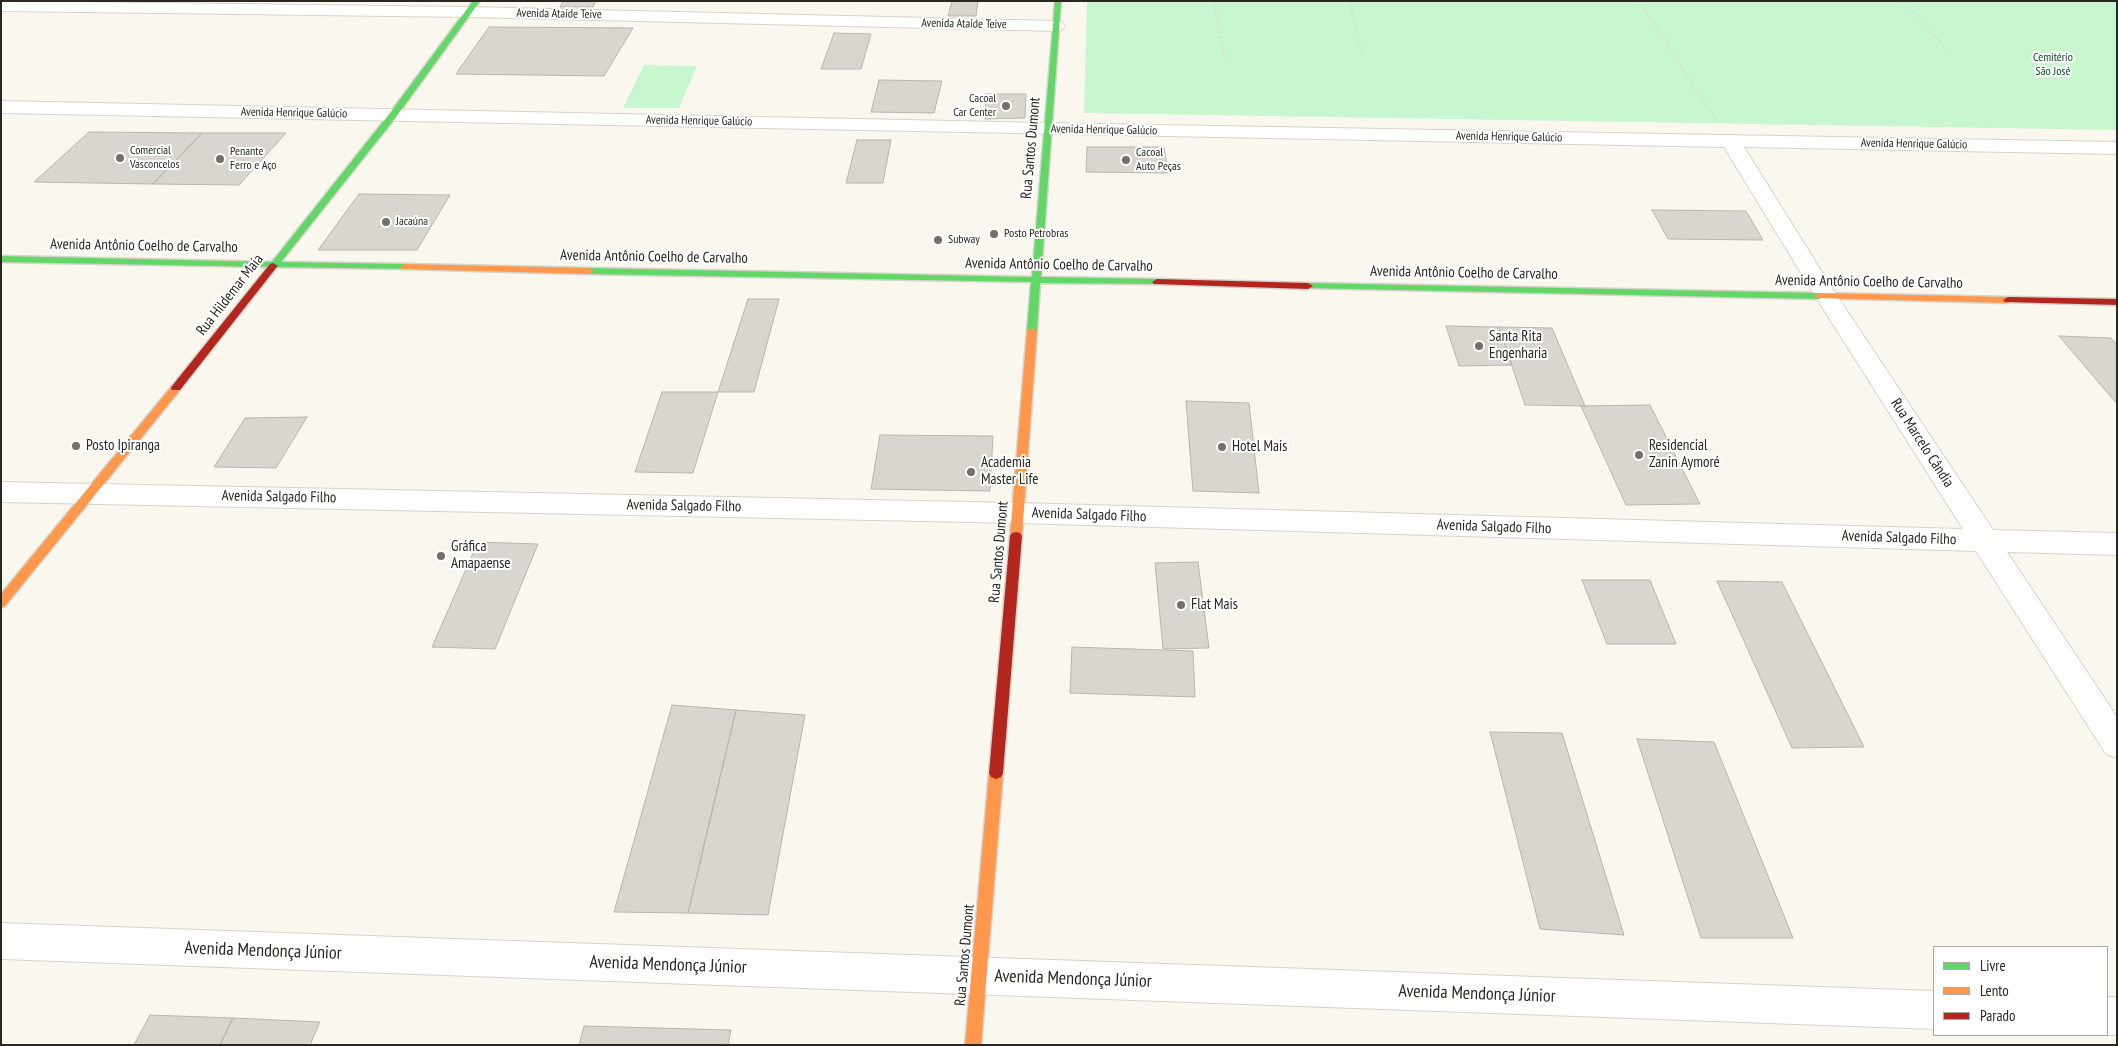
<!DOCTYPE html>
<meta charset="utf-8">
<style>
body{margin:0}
#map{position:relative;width:2118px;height:1046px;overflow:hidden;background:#faf8ee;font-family:"PT Sans Narrow",sans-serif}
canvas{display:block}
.frame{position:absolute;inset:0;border:2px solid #29271f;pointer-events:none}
.legend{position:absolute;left:1933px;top:946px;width:175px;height:90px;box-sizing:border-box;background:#fff;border:1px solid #a9a9a5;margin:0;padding:6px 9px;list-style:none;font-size:15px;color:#29271f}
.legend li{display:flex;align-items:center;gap:10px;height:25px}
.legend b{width:25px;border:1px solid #a9a9a5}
</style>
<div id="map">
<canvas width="2118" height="1046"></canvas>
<div class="frame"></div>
<ul class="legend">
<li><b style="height:6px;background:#63d668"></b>Livre</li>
<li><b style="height:6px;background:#ff974d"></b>Lento</li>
<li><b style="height:6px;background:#b3261e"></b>Parado</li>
</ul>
</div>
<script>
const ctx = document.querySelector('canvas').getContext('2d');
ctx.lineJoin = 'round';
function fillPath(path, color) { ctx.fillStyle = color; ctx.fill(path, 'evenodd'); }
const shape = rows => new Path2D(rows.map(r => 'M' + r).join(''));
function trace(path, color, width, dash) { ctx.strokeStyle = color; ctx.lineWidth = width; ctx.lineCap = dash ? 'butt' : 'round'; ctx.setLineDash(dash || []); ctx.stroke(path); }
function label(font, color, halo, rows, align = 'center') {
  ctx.font = font + ' "PT Sans Narrow",sans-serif'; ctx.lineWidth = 4; ctx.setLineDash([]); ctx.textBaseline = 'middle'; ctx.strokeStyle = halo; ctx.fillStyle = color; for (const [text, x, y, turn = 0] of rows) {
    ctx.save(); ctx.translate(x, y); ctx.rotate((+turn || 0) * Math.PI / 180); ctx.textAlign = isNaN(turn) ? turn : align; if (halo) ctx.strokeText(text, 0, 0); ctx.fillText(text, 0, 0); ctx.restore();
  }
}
fillPath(shape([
 [1087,1,2117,1,2117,130,1084,113],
 [644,65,697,66,679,108,623,108]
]), '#c8f6cf');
const building = shape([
 [563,1,596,1,593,7,560,7,563,1],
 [952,1,978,1,976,16,948,16,952,1],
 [489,27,633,28,604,76,456,74,489,27],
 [834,33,871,34,861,69,821,69,834,33],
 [879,80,942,81,934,113,871,112,879,80],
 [986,94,1026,94,1025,118,985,119,986,94],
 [89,132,202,133,153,184,34,182,89,132],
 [202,133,286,133,239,185,153,184,202,133],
 [857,140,891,140,883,183,846,183,857,140],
 [1087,147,1164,147,1168,173,1086,172,1087,147],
 [359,194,450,195,417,250,318,250,359,194],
 [1652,210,1746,211,1763,240,1668,239,1652,210],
 [748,299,779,299,754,392,718,392,748,299],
 [1446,326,1499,327,1512,365,1459,366,1446,326],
 [1499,327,1552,328,1585,406,1525,405,1499,327],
 [2059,336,2111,338,2117,345,2117,404,2059,336],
 [662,392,718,392,693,473,635,472,662,392],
 [1186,401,1249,403,1259,493,1193,491,1186,401],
 [1650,405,1700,504,1626,505,1581,406,1650,405],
 [307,417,276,468,214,467,245,418,307,417],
 [880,435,993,436,990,491,871,489,880,435],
 [478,542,538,544,495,649,432,647,478,542],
 [1198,562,1209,648,1163,649,1155,563,1198,562],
 [1582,580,1650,580,1676,644,1607,644,1582,580],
 [1717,581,1782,582,1864,747,1792,748,1717,581],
 [1072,647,1193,651,1195,697,1070,693,1072,647],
 [672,705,736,710,688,913,614,912,672,705],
 [736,710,805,715,768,915,688,913,736,710],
 [1490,732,1562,733,1624,935,1540,929,1490,732],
 [1637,739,1714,742,1793,938,1701,938,1637,739],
 [150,1015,233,1018,220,1045,134,1045,150,1015],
 [233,1018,320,1022,310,1045,220,1045,233,1018],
 [584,1026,731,1030,728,1045,579,1045,584,1026]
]);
fillPath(building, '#d8d6ce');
trace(building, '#b7b6ae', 1);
const street = shape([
 [1,1,469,7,1056,21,1062,22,1065,26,1062,30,1056,31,469,17,1,11,1,1],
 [1,101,1048,123,2117,142,2117,154,1744,147,1837,296,1993,530,2117,533,2117,555,2007,552,2117,717,2117,758,2106,754,1976,551,1018,523,1,502,1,482,1018,503,1963,529,1815,296,1724,147,1,113,1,101],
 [1,923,1934,991,1934,1029,1,959,1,923],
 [2107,997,2117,997,2117,1035,2107,1035,2107,997]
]);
const fast = shape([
 [473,1,480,1,396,117,281,262,405,264,410,267,408,269,277,267,273,269,269,267,1,262,1,256,272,262,390,113,473,1],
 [1055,1,1061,1,1041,277,1157,279,1162,282,1160,284,1040,283,1037,331,1032,334,1027,331,1031,282,589,274,584,271,589,268,1032,277,1055,1],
 [1308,283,1819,293,1824,296,1819,299,1305,288,1303,286,1308,283]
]);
const slow = shape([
 [405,264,589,268,594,271,589,274,402,269,400,267,405,264],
 [1819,293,2008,297,2013,300,2008,303,1816,298,1814,296,1819,293],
 [1032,328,1037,331,1022,536,1020,539,1016,540,1012,539,1010,536,1027,331,1032,328],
 [176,385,180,386,181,388,180,390,5,606,1,608,1,594,172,386,176,385],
 [996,767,1001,769,1003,773,981,1045,965,1045,989,773,991,769,996,767]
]);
const jam = shape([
 [273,263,278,266,276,268,180,390,172,390,171,388,172,386,270,264,273,263],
 [1157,279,1308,283,1313,286,1308,289,1154,284,1152,282,1157,279],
 [2008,297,2117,299,2117,305,2005,302,2003,300,2008,297],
 [1016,532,1020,533,1022,536,1003,773,1001,777,996,779,991,777,989,773,1010,536,1012,533,1016,532]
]);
trace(street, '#d6d4cb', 2);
trace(fast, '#d6d4cb', 3);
trace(slow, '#d6d4cb', 3);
trace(jam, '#d6d4cb', 3);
trace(shape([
 [1213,1,1225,59],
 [1349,1,1362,54],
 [1639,1,1716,120],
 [1904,1,1948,51]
]), '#dcdbd8', 2, [2, 2.5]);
fillPath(street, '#fefefc');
fillPath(fast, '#63d668');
fillPath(slow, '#ff974d');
fillPath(jam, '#b3261e');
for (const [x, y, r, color] of [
 [1006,106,5,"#727067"],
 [120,158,5,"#727067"],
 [220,159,5,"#727067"],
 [1126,160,5,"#727067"],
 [386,222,5,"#727067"],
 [994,234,5,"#727067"],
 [938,240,5,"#727067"],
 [1479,346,5,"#727067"],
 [76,446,5,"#727067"],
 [1222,447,5,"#727067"],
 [1639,455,5,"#727067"],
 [971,472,5,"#727067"],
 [441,556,5,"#727067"],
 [1181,605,5,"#727067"]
]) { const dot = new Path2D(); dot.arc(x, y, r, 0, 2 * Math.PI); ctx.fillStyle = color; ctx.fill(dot); trace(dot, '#fff', 2); }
label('12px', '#29271f', '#fff', [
 ["Avenida Ataíde Teive",559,14,1],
 ["Avenida Ataíde Teive",964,24,1],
 ["Avenida Henrique Galúcio",294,113,1],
 ["Avenida Henrique Galúcio",699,121,1],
 ["Avenida Henrique Galúcio",1104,130,1],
 ["Avenida Henrique Galúcio",1509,137,1],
 ["Avenida Henrique Galúcio",1914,144,1]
]);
label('12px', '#004a22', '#fff', [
 ["Cemitério",2053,58],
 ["São José",2053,72]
]);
label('12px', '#29271f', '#fff', [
 ["Cacoal",996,99,"right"],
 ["Car Center",996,113,"right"],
 ["Comercial",130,151],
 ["Vasconcelos",130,165],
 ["Penante",230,152],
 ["Ferro e Aço",230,166],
 ["Cacoal",1136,153],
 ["Auto Peças",1136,167],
 ["Jacaúna",396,222],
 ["Posto Petrobras",1004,234],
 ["Subway",948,240]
], 'left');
label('15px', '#29271f', '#fff', [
 ["Rua Santos Dumont",1031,148,-85],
 ["Avenida Antônio Coelho de Carvalho",144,246,1],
 ["Avenida Antônio Coelho de Carvalho",654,257,1],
 ["Avenida Antônio Coelho de Carvalho",1059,265,1],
 ["Avenida Antônio Coelho de Carvalho",1464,273,1],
 ["Avenida Antônio Coelho de Carvalho",1869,282,1],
 ["Rua Hildemar Maia",230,295,-52],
 ["Rua Marcelo Cândia",1922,443,57],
 ["Avenida Salgado Filho",279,497,1],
 ["Avenida Salgado Filho",684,506,1],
 ["Avenida Salgado Filho",1089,515,2],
 ["Avenida Salgado Filho",1494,527,2],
 ["Avenida Salgado Filho",1899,538,2],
 ["Rua Santos Dumont",999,552,-85],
 ["Rua Santos Dumont",965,955,-85]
]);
label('15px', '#29271f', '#fff', [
 ["Santa Rita",1489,337],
 ["Engenharia",1489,354],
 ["Posto Ipiranga",86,446],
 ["Residencial",1649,446],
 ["Zanin Aymoré",1649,463],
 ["Hotel Mais",1232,447],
 ["Academia",981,463],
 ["Master Life",981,480],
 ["Gráfica",451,547],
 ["Amapaense",451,564],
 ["Flat Mais",1191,605]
], 'left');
label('18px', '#29271f', '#fff', [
 ["Avenida Mendonça Júnior",263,951,2],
 ["Avenida Mendonça Júnior",668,965,2],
 ["Avenida Mendonça Júnior",1073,979,2],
 ["Avenida Mendonça Júnior",1477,994,2]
]);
</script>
